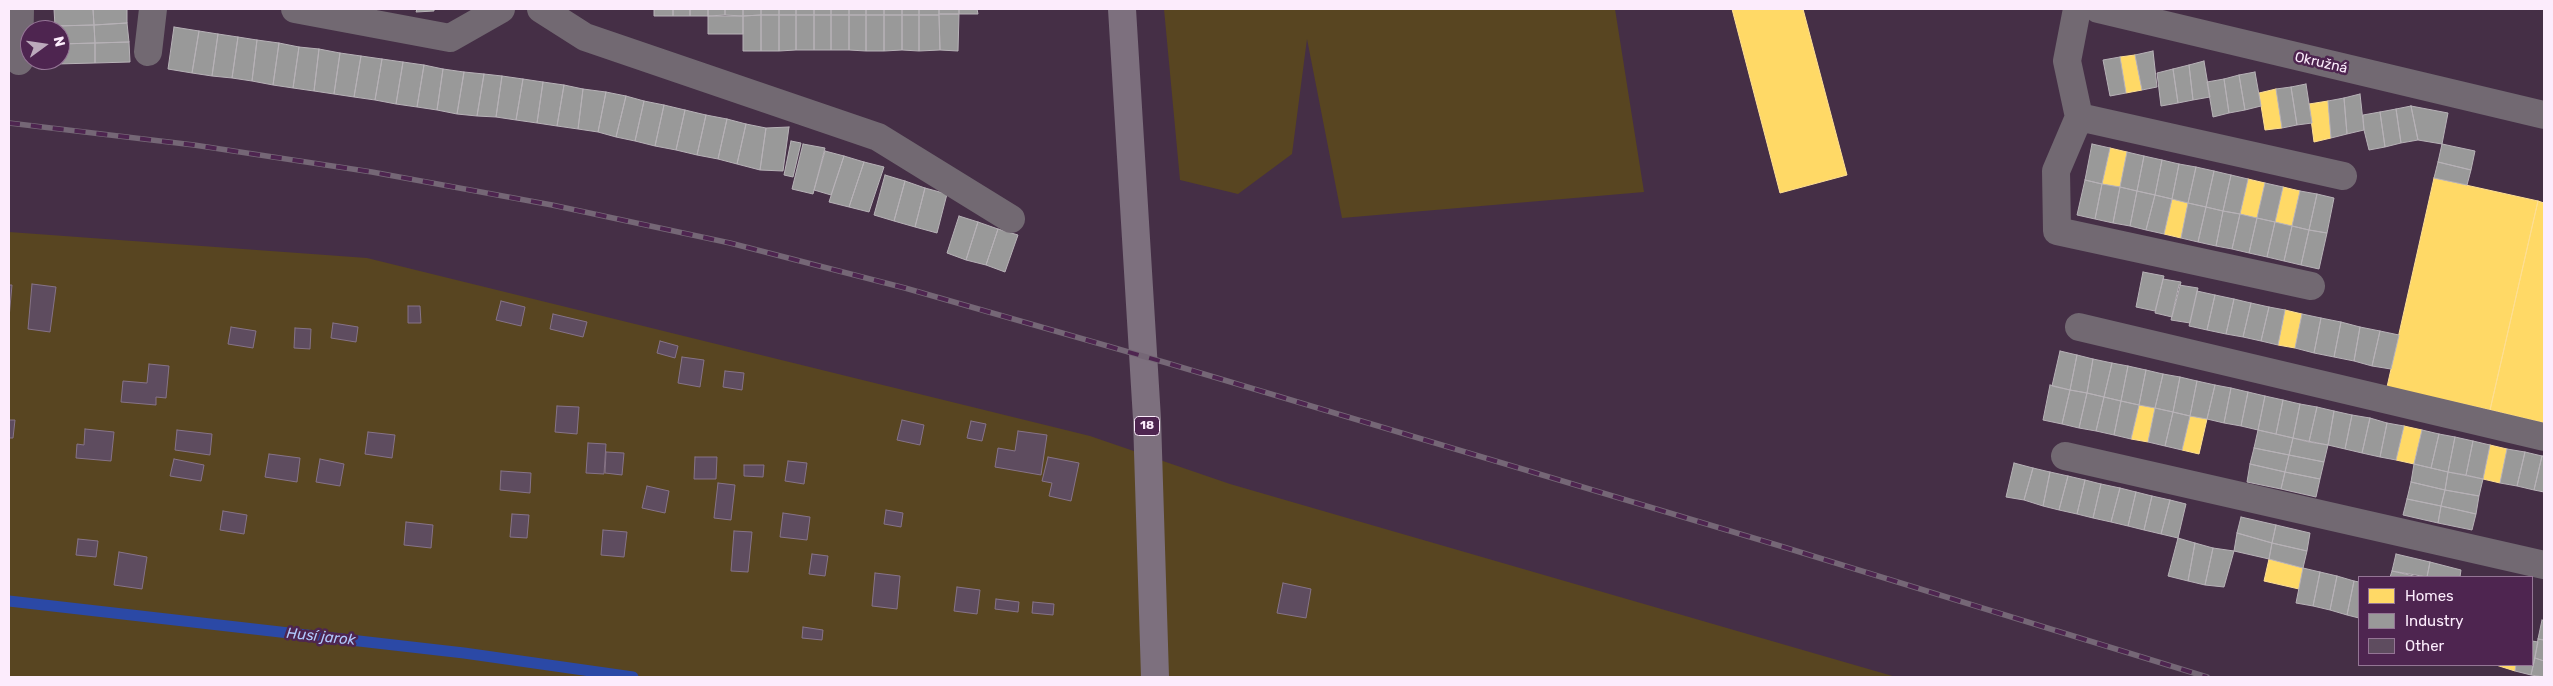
<!DOCTYPE html>
<meta charset="utf-8">
<style>
body{margin:0}
#map{position:relative;width:2553px;height:686px;overflow:hidden;background:#452f46;font-family:Rubik,sans-serif}
canvas{display:block}
.frame{position:absolute;inset:0;border:10px solid #fcecfc;pointer-events:none}
.legend{position:absolute;left:2358px;top:576px;width:175px;height:90px;box-sizing:border-box;background:#4e2550;border:1px solid #947595;margin:0;padding:6px 9px;list-style:none;font-size:15px;color:#fcecfc}
.legend li{display:flex;align-items:center;gap:10px;height:25px}
.legend b{width:25px;border:1px solid #947595}
.north{position:absolute;left:20px;top:20px;width:50px;height:50px;box-sizing:border-box;background:#4e2550;border:1px solid #947595;border-radius:50%;rotate:76deg;font-size:14px;font-weight:700;line-height:20px;text-align:center;color:#fcecfc}
.north::after{content:'';display:block;margin:auto;width:18px;height:22px;background:#bcaabc;clip-path:polygon(50% 0,100% 100%,50% 72%,0 100%)}
</style>
<div id="map">
<canvas width="2553" height="686"></canvas>
<div class="frame"></div>
<ul class="legend">
<li><b style="height:14px;background:#ffd966"></b>Homes</li>
<li><b style="height:14px;background:#999"></b>Industry</li>
<li><b style="height:14px;background:#5e4c5f"></b>Other</li>
</ul>
<div class="north">N</div>
</div>
<script>
const ctx = document.querySelector('canvas').getContext('2d');
ctx.lineJoin = 'round';
function fillPath(path, color) { ctx.fillStyle = color; ctx.fill(path, 'evenodd'); }
const shape = rows => new Path2D(rows.map(r => 'M' + r).join(''));
function trace(path, color, width, dash) { ctx.strokeStyle = color; ctx.lineWidth = width; ctx.lineCap = dash ? 'butt' : 'round'; ctx.setLineDash(dash || []); ctx.stroke(path); }
function label(font, color, halo, rows, align = 'center') {
  ctx.font = font + ' Rubik,sans-serif'; ctx.lineWidth = 5; ctx.setLineDash([]); ctx.textBaseline = 'middle'; ctx.strokeStyle = halo; ctx.fillStyle = color; for (const [text, x, y, turn = 0] of rows) {
    ctx.save(); ctx.translate(x, y); ctx.rotate((+turn || 0) * Math.PI / 180); ctx.textAlign = isNaN(turn) ? turn : align; if (halo) ctx.strokeText(text, 0, 0); ctx.fillText(text, 0, 0); ctx.restore();
  }
}
fillPath(shape([
 [1164,9,1615,9,1644,192,1342,218,1307,39,1292,154,1238,194,1180,180],
 [9,232,367,258,1090,436,1230,484,1896,677,9,677]
]), '#584521');
const homes = shape([
 [1732,9,1803,9,1847,175,1780,193,1732,9],
 [2135,55,2142,90,2126,93,2120,57,2135,55],
 [2276,89,2282,128,2265,130,2259,93,2276,89],
 [2328,101,2331,138,2314,142,2309,104,2328,101],
 [2110,148,2127,152,2120,187,2102,184,2110,148],
 [2434,178,2538,201,2490,410,2387,387,2434,178],
 [2248,179,2265,183,2257,218,2240,214,2248,179],
 [2283,187,2300,191,2292,226,2275,222,2283,187],
 [2172,199,2188,203,2181,238,2164,234,2172,199],
 [2538,201,2544,203,2544,423,2490,410,2538,201],
 [2285,310,2302,314,2295,348,2278,345,2285,310],
 [2139,405,2155,408,2148,442,2131,439,2139,405],
 [2190,416,2207,419,2199,454,2182,450,2190,416],
 [2404,426,2422,430,2414,464,2396,460,2404,426],
 [2490,445,2507,449,2500,483,2483,479,2490,445],
 [2269,559,2303,568,2299,589,2264,581,2269,559],
 [2496,665,2516,665,2515,671,2496,665]
]);
fillPath(homes, '#ffd966');
trace(homes, '#fedf93', 1);
const industry = shape([
 [54,9,93,9,94,25,55,26,54,9],
 [93,9,127,9,127,23,94,25,93,9],
 [417,9,434,9,434,11,416,12,417,9],
 [654,9,673,9,673,16,654,16,654,9],
 [673,9,690,9,690,16,673,16,673,9],
 [690,9,708,9,708,16,690,16,690,9],
 [708,9,725,9,725,15,708,16,708,9],
 [725,9,743,9,743,16,725,15,725,9],
 [743,9,761,9,761,15,743,16,743,9],
 [761,9,779,9,779,15,761,15,761,9],
 [779,9,796,9,796,15,779,15,779,9],
 [796,9,814,9,814,15,796,15,796,9],
 [814,9,831,9,831,15,814,15,814,9],
 [831,9,849,9,849,15,831,15,831,9],
 [849,9,866,9,866,15,849,15,849,9],
 [866,9,884,9,884,15,866,15,866,9],
 [884,9,902,9,902,15,884,15,884,9],
 [902,9,919,9,919,15,902,15,902,9],
 [919,9,939,9,939,15,919,15,919,9],
 [939,9,959,9,959,14,939,14,939,9],
 [959,9,977,9,978,14,959,14,959,9],
 [939,14,959,14,958,51,940,50,939,14],
 [761,15,779,15,779,51,761,51,761,15],
 [761,15,761,51,743,51,743,16,761,15],
 [779,15,796,15,796,50,779,51,779,15],
 [796,15,814,15,814,50,796,50,796,15],
 [814,15,831,15,831,50,814,50,814,15],
 [831,15,849,15,849,50,831,50,831,15],
 [849,15,866,15,866,51,849,50,849,15],
 [866,15,884,15,884,51,866,51,866,15],
 [884,15,902,15,902,50,884,51,884,15],
 [902,15,919,15,919,51,902,50,902,15],
 [919,15,939,15,940,50,919,51,919,15],
 [708,16,743,16,743,34,708,34,708,16],
 [127,23,129,42,95,43,94,25,127,23],
 [94,25,95,43,60,44,60,30,55,30,55,26,94,25],
 [174,27,199,31,192,73,168,69,174,27],
 [199,31,218,34,212,76,192,73,199,31],
 [218,34,238,37,232,78,212,76,218,34],
 [238,37,257,40,252,81,232,78,238,37],
 [257,40,279,43,273,85,252,81,257,40],
 [129,42,130,62,95,63,95,43,129,42],
 [95,43,95,63,56,64,56,60,60,60,60,44,95,43],
 [279,43,299,47,293,88,273,85,279,43],
 [299,47,319,49,314,91,293,88,299,47],
 [319,49,340,53,334,94,314,91,319,49],
 [2153,51,2157,87,2142,90,2135,55,2153,51],
 [340,53,361,56,354,97,334,94,340,53],
 [361,56,382,59,375,100,354,97,361,56],
 [2120,57,2126,93,2110,96,2103,60,2120,57],
 [382,59,403,62,396,104,375,100,382,59],
 [2204,61,2210,97,2193,100,2189,65,2204,61],
 [403,62,424,65,417,107,396,104,403,62],
 [424,65,443,69,437,110,417,107,424,65],
 [2189,65,2193,100,2178,103,2173,69,2189,65],
 [443,69,464,72,457,114,437,110,443,69],
 [2173,69,2178,103,2161,106,2157,73,2173,69],
 [464,72,484,74,477,116,457,114,464,72],
 [2255,72,2261,106,2245,110,2239,75,2255,72],
 [484,74,502,76,496,117,477,116,484,74],
 [2239,75,2245,110,2229,113,2224,79,2239,75],
 [502,76,523,79,516,120,496,117,502,76],
 [523,79,543,82,537,123,516,120,523,79],
 [2224,79,2229,113,2213,117,2207,82,2224,79],
 [543,82,564,85,557,126,537,123,543,82],
 [2306,84,2312,123,2297,125,2291,87,2306,84],
 [564,85,583,89,578,129,557,126,564,85],
 [2291,87,2297,125,2282,128,2276,89,2291,87],
 [583,89,606,92,598,132,578,129,583,89],
 [606,92,626,96,616,137,598,132,606,92],
 [2360,94,2364,130,2347,134,2344,98,2360,94],
 [626,96,644,101,635,141,616,137,626,96],
 [2344,98,2347,134,2331,138,2328,101,2344,98],
 [644,101,664,105,655,146,635,141,644,101],
 [664,105,685,110,676,150,655,146,664,105],
 [2411,106,2448,113,2442,144,2418,140,2411,106],
 [2411,106,2418,140,2401,143,2396,109,2411,106],
 [2396,109,2401,143,2385,147,2380,112,2396,109],
 [685,110,706,115,697,155,676,150,685,110],
 [2380,112,2385,147,2369,150,2364,130,2363,115,2380,112],
 [706,115,727,119,718,159,697,155,706,115],
 [727,119,746,124,737,164,718,159,727,119],
 [746,124,766,128,760,170,737,164,746,124],
 [789,127,783,171,760,170,766,128,789,127],
 [791,141,801,143,793,177,784,175,791,141],
 [803,144,825,148,813,194,792,189,803,144],
 [2092,144,2110,148,2102,184,2085,180,2092,144],
 [2442,144,2475,151,2471,170,2438,162,2442,144],
 [825,151,844,156,831,195,814,190,825,151],
 [2127,152,2144,156,2137,191,2120,187,2127,152],
 [844,156,864,162,849,207,829,202,844,156],
 [2144,156,2162,160,2155,195,2137,191,2144,156],
 [2162,160,2179,164,2172,199,2155,195,2162,160],
 [864,162,884,167,869,212,849,207,864,162],
 [2438,162,2471,170,2467,185,2434,178,2438,162],
 [2179,164,2196,167,2188,203,2172,199,2179,164],
 [2196,167,2214,171,2206,207,2188,203,2196,167],
 [2214,171,2231,175,2223,211,2206,207,2214,171],
 [885,175,905,181,894,221,874,215,885,175],
 [2231,175,2248,179,2240,214,2223,211,2231,175],
 [2085,180,2102,184,2095,219,2077,215,2085,180],
 [905,181,925,188,915,227,894,221,905,181],
 [2265,183,2283,187,2275,222,2257,218,2265,183],
 [2102,184,2120,187,2113,223,2095,219,2102,184],
 [2120,187,2137,191,2130,226,2113,223,2120,187],
 [925,188,947,194,937,233,915,227,925,188],
 [2137,191,2155,195,2146,230,2130,226,2137,191],
 [2300,191,2317,194,2309,230,2292,226,2300,191],
 [2317,194,2334,198,2327,233,2309,230,2317,194],
 [2155,195,2172,199,2164,234,2146,230,2155,195],
 [2188,203,2206,207,2198,242,2181,238,2188,203],
 [2206,207,2223,211,2216,246,2198,242,2206,207],
 [2223,211,2240,214,2232,249,2216,246,2223,211],
 [2240,214,2257,218,2249,253,2232,249,2240,214],
 [959,216,978,222,966,260,947,253,959,216],
 [2257,218,2275,222,2267,257,2249,253,2257,218],
 [978,222,998,229,986,265,966,260,978,222],
 [2275,222,2292,226,2284,261,2267,257,2275,222],
 [2292,226,2309,230,2301,265,2284,261,2292,226],
 [998,229,1018,235,1005,272,986,265,998,229],
 [2309,230,2327,233,2319,269,2301,265,2309,230],
 [2143,272,2164,276,2155,311,2136,307,2143,272],
 [2163,279,2181,282,2172,317,2155,313,2163,279],
 [2179,285,2198,288,2190,323,2171,320,2179,285],
 [2197,291,2215,295,2207,330,2189,326,2197,291],
 [2215,295,2234,299,2226,334,2207,330,2215,295],
 [2234,299,2251,303,2243,337,2226,334,2234,299],
 [2251,303,2269,307,2261,341,2243,337,2251,303],
 [2269,307,2285,310,2278,345,2261,341,2269,307],
 [2302,314,2321,318,2314,353,2295,348,2302,314],
 [2321,318,2341,322,2334,357,2314,353,2321,318],
 [2341,322,2360,327,2354,361,2334,357,2341,322],
 [2360,327,2380,331,2372,366,2354,361,2360,327],
 [2380,331,2399,335,2391,369,2372,366,2380,331],
 [2060,351,2077,355,2070,390,2052,386,2060,351],
 [2077,355,2093,359,2087,393,2070,390,2077,355],
 [2093,359,2112,363,2104,397,2087,393,2093,359],
 [2112,363,2128,366,2121,401,2104,397,2112,363],
 [2128,366,2146,370,2139,405,2121,401,2128,366],
 [2146,370,2163,374,2155,408,2139,405,2146,370],
 [2163,374,2180,377,2173,412,2155,408,2163,374],
 [2180,377,2197,381,2190,416,2173,412,2180,377],
 [2197,381,2215,385,2207,419,2190,416,2197,381],
 [2050,385,2070,390,2062,424,2043,420,2050,385],
 [2215,385,2231,388,2224,423,2207,419,2215,385],
 [2231,388,2248,392,2241,426,2224,423,2231,388],
 [2070,390,2087,393,2079,428,2062,424,2070,390],
 [2248,392,2265,396,2258,430,2241,426,2248,392],
 [2087,393,2104,397,2096,431,2079,428,2087,393],
 [2265,396,2283,400,2276,434,2258,430,2265,396],
 [2104,397,2121,401,2114,435,2096,431,2104,397],
 [2283,400,2300,404,2293,438,2276,434,2283,400],
 [2121,401,2139,405,2131,439,2114,435,2121,401],
 [2300,404,2317,407,2309,442,2293,438,2300,404],
 [2317,407,2334,411,2328,445,2309,442,2317,407],
 [2155,408,2173,412,2165,446,2148,442,2155,408],
 [2334,411,2352,415,2345,449,2328,445,2334,411],
 [2173,412,2190,416,2182,450,2165,446,2173,412],
 [2352,415,2370,418,2362,453,2345,449,2352,415],
 [2370,418,2387,423,2380,457,2362,453,2370,418],
 [2387,423,2404,426,2396,460,2380,457,2387,423],
 [2258,430,2293,438,2289,455,2254,448,2258,430],
 [2422,430,2439,434,2431,468,2414,464,2422,430],
 [2439,434,2455,437,2448,472,2431,468,2439,434],
 [2455,437,2473,441,2466,475,2448,472,2455,437],
 [2293,438,2328,445,2324,462,2289,455,2293,438],
 [2473,441,2490,445,2483,479,2466,475,2473,441],
 [2254,448,2289,455,2285,472,2250,464,2254,448],
 [2507,449,2525,452,2517,486,2500,483,2507,449],
 [2525,452,2542,456,2534,490,2517,486,2525,452],
 [2289,455,2324,462,2320,479,2285,472,2289,455],
 [2542,456,2544,456,2544,492,2534,490,2542,456],
 [2014,463,2033,468,2024,500,2006,497,2014,463],
 [2250,464,2285,472,2281,489,2247,482,2250,464],
 [2414,464,2448,472,2445,490,2411,482,2414,464],
 [2033,468,2050,472,2043,506,2024,500,2033,468],
 [2050,472,2068,476,2059,510,2043,506,2050,472],
 [2285,472,2320,479,2316,497,2281,489,2285,472],
 [2448,472,2483,479,2479,496,2445,490,2448,472],
 [2068,476,2085,480,2077,514,2059,510,2068,476],
 [2085,480,2101,484,2093,518,2077,514,2085,480],
 [2411,482,2445,490,2441,506,2407,499,2411,482],
 [2101,484,2120,488,2111,522,2093,518,2101,484],
 [2120,488,2136,492,2128,526,2111,522,2120,488],
 [2445,490,2479,496,2476,514,2441,506,2445,490],
 [2136,492,2152,496,2144,530,2128,526,2136,492],
 [2152,496,2170,500,2161,534,2144,530,2152,496],
 [2407,499,2441,506,2438,523,2403,515,2407,499],
 [2170,500,2186,504,2178,538,2161,534,2170,500],
 [2441,506,2476,514,2472,530,2438,523,2441,506],
 [2241,517,2276,525,2272,543,2237,533,2241,517],
 [2276,525,2310,533,2307,551,2272,543,2276,525],
 [2237,533,2272,543,2269,559,2234,551,2237,533],
 [2178,538,2195,543,2188,581,2168,576,2178,538],
 [2195,543,2213,548,2205,585,2188,581,2195,543],
 [2272,543,2307,551,2303,568,2269,559,2272,543],
 [2213,548,2234,551,2224,587,2205,585,2213,548],
 [2396,554,2430,562,2427,577,2392,571,2396,554],
 [2430,562,2461,570,2460,577,2427,577,2430,562],
 [2303,568,2320,572,2313,606,2296,603,2303,568],
 [2392,571,2418,577,2390,577,2392,571],
 [2320,572,2337,576,2330,610,2313,606,2320,572],
 [2337,576,2354,581,2347,615,2330,610,2337,576],
 [2354,581,2359,582,2359,618,2347,615,2354,581],
 [2542,620,2544,621,2544,640,2538,639,2542,620],
 [2538,639,2544,640,2544,661,2535,658,2538,639],
 [2532,641,2538,642,2531,675,2515,671,2516,665,2532,665,2532,641],
 [2535,658,2544,661,2544,677,2531,675,2535,658]
]);
fillPath(industry, '#999');
trace(industry, '#b7b2b7', 1);
trace(shape([
 [9,601,464,653,633,677]
]), '#2b49a6', 11);
const building = shape([
 [32,284,56,287,50,332,28,329,32,284],
 [9,285,12,285,9,318,9,285],
 [501,301,525,307,521,326,496,320,501,301],
 [408,306,420,306,421,323,408,323,408,306],
 [553,314,587,322,583,337,550,329,553,314],
 [333,323,358,327,356,342,331,338,333,323],
 [231,327,256,331,253,348,228,344,231,327],
 [295,328,311,329,310,349,294,348,295,328],
 [660,341,678,346,675,358,657,353,660,341],
 [682,357,704,360,700,387,678,383,682,357],
 [149,364,169,366,166,398,156,397,156,405,121,402,123,381,147,383,149,364],
 [725,371,744,373,742,390,723,387,725,371],
 [557,406,579,407,577,434,555,432,557,406],
 [9,420,15,420,13,438,9,438,9,420],
 [902,420,924,425,920,445,897,440,902,420],
 [971,421,986,424,982,441,967,438,971,421],
 [85,429,114,432,111,461,76,458,77,444,84,445,85,429],
 [177,430,212,434,210,455,175,450,177,430],
 [1018,431,1047,435,1041,475,995,467,998,448,1015,451,1018,431],
 [368,432,395,435,392,458,365,454,368,432],
 [588,443,606,444,604,474,586,473,588,443],
 [606,452,624,453,622,475,605,473,606,452],
 [269,454,300,458,297,482,265,477,269,454],
 [695,457,717,457,716,479,694,479,695,457],
 [1048,457,1079,463,1071,501,1049,496,1052,483,1042,481,1048,457],
 [174,459,204,465,201,481,170,476,174,459],
 [320,459,344,464,340,486,316,482,320,459],
 [788,461,807,463,804,484,785,481,788,461],
 [744,465,764,465,763,477,744,476,744,465],
 [501,471,531,473,530,493,500,490,501,471],
 [718,483,735,485,731,520,714,518,718,483],
 [647,486,669,491,665,513,642,508,647,486],
 [886,510,903,513,901,527,884,524,886,510],
 [223,511,247,515,244,534,220,530,223,511],
 [783,513,810,517,807,540,780,537,783,513],
 [512,514,529,515,527,538,510,537,512,514],
 [406,522,433,525,431,548,404,545,406,522],
 [603,530,627,532,624,557,601,555,603,530],
 [734,531,752,532,748,572,731,571,734,531],
 [78,539,98,541,96,557,76,555,78,539],
 [119,552,147,557,142,589,114,585,119,552],
 [812,554,828,556,825,576,809,574,812,554],
 [875,573,900,576,897,609,872,606,875,573],
 [1283,583,1311,589,1306,618,1277,613,1283,583],
 [957,587,980,590,977,614,954,611,957,587],
 [996,599,1019,602,1018,612,995,609,996,599],
 [1033,602,1054,604,1053,615,1032,613,1033,602],
 [803,627,823,630,822,640,802,638,803,627]
]);
fillPath(building, '#5e4c5f');
trace(building, '#867387', 1);
trace(shape([
 [295,9,450,38,501,9],
 [541,9,585,37,878,137,1011,219],
 [2077,9,2067,61,2079,117,2343,176],
 [2098,9,2544,115],
 [148,52,153,9],
 [19,61,20,9],
 [2079,117,2056,171,2057,231,2311,286],
 [2079,327,2544,437],
 [2065,456,2544,565]
]), '#726972', 28);
trace(shape([
 [1122,9,1147,419,1155,677]
]), '#7d707e', 28);
const rail = shape([
 [9,123,194,145,372,172,552,205,730,243,905,288,1167,363,1777,545,2207,677]
]);
trace(rail, '#756776', 5.5);
trace(rail, '#4e2550', 4, [11]);
for (const [x, y, w] of [
 [1147,426,25]
]) { const box = new Path2D(); box.roundRect(x - w / 2, y - 9.5, w, 19, 4); ctx.fillStyle = '#4e2550'; ctx.fill(box); trace(box, '#fcecfc', 1); }
label('bold 12px', '#fcecfc', null, [
 ["18",1147,426]
]);
label('14px', '#fcecfc', '#4e2550', [
 ["Okružná",2321,63,13]
]);
label('italic 15px', '#b0c8fc', '#4e2550', [
 ["Husí jarok",321,637,6]
]);
</script>
